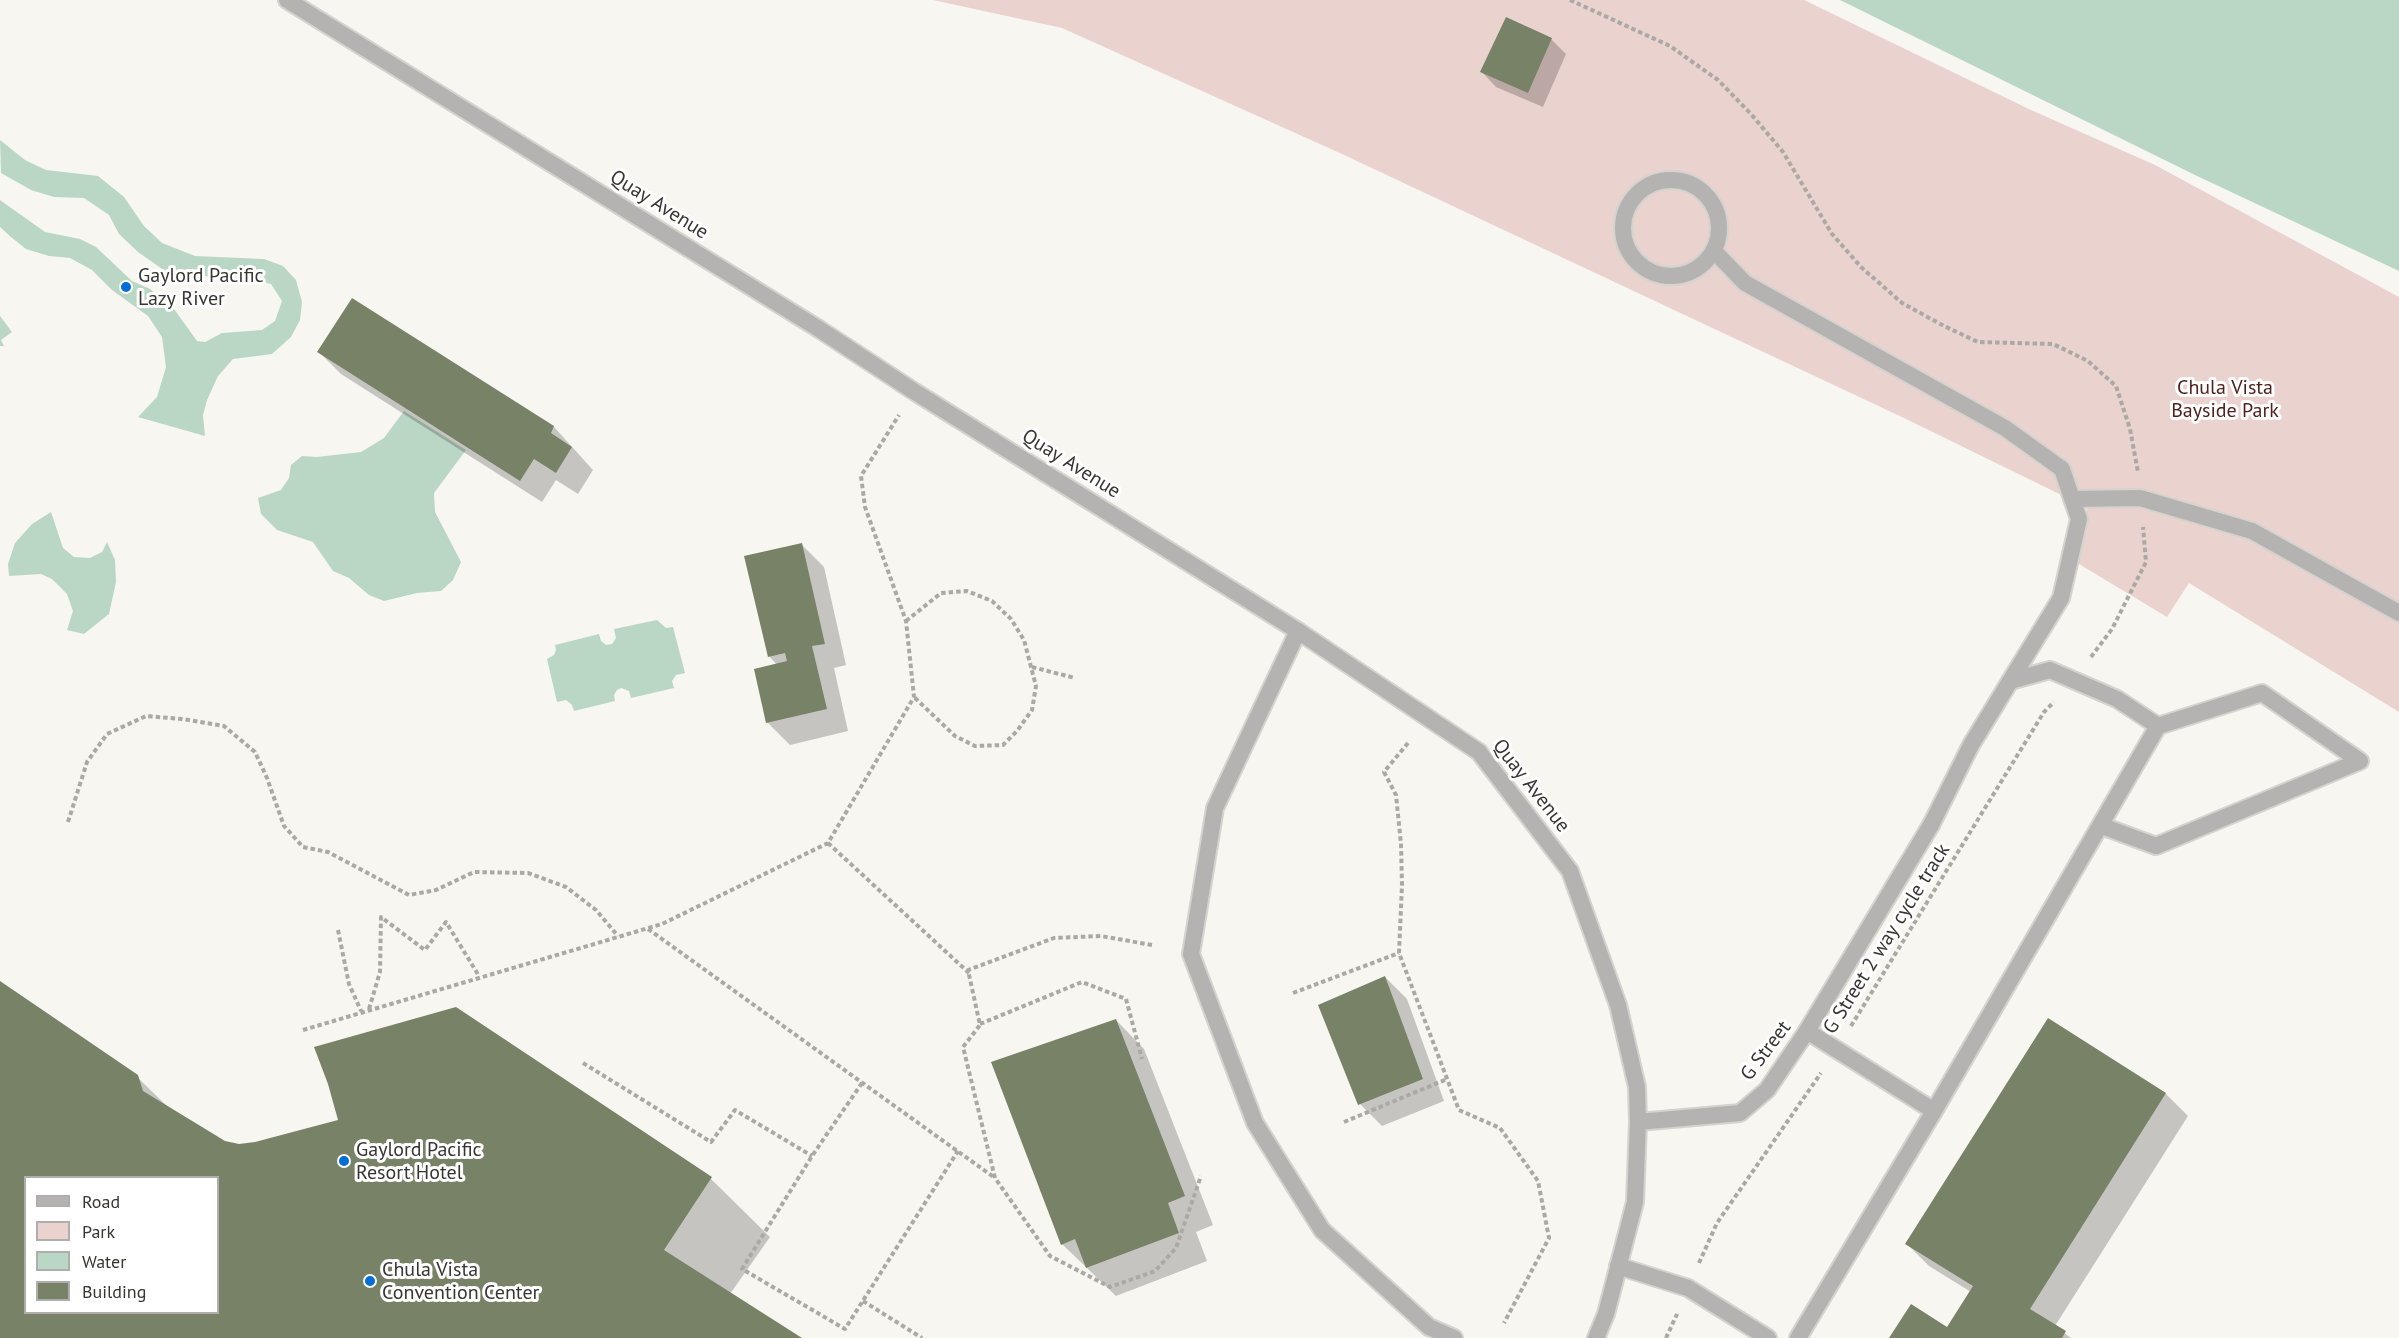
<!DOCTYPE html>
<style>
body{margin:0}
#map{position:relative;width:2399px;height:1338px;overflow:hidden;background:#f8f6f0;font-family:"PT Sans",sans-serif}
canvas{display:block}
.legend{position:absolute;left:24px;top:1176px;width:195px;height:138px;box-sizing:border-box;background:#fff;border:2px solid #afaead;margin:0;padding:8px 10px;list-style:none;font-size:18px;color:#363533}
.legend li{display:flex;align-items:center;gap:12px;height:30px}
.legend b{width:30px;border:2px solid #afaead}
</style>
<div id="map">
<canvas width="2399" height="1338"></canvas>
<ul class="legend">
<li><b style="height:8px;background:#b5b3b1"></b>Road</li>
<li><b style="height:16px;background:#ead2ce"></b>Park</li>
<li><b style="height:16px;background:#b9d7c4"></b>Water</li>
<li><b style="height:16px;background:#778267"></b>Building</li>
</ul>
</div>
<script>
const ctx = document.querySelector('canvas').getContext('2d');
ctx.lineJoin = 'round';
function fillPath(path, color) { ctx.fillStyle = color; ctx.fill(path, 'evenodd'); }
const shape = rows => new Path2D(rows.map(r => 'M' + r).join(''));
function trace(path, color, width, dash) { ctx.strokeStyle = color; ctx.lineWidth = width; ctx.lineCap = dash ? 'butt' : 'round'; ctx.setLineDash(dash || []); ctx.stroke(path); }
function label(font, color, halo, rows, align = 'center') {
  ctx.font = font + ' "PT Sans",sans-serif'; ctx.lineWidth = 6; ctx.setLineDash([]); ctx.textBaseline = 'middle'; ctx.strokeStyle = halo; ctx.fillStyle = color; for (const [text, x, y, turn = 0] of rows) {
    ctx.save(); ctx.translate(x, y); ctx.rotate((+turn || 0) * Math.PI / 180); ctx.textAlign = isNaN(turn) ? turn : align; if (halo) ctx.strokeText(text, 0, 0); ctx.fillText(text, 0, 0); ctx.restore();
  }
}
fillPath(shape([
 [933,0,1804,0,2031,110,2155,165,2399,297,2399,712,2189,583,2167,617,2064,555,2088,508,1904,418,1342,154,1062,28]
]), '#ead2ce');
fillPath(shape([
 [1840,0,2399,0,2399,271,2195,175],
 [0,140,25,160,46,170,98,176,124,197,144,226,162,243,195,256,264,259,283,266,296,280,302,302,300,320,291,337,272,354,233,359,218,376,207,400,203,415,205,436,138,417,157,397,166,367,162,337,148,316,112,290,92,270,70,258,49,256,26,249,11,237,0,227,0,200,45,232,80,239,96,247,132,281,150,289,174,309,197,341,205,342,222,333,262,330,275,321,282,301,271,284,252,279,220,278,165,271,138,252,119,234,109,215,84,198,54,197,31,190,1,173],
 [0,316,12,332,1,340,4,346,0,346],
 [404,411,466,450,434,493,435,512,461,562,453,580,441,591,417,593,384,601,369,595,349,578,333,571,313,542,277,530,261,514,258,498,281,490,289,478,291,465,302,456,317,457,361,452,384,438],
 [51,512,63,548,74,557,90,558,102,552,107,542,115,560,116,582,109,614,84,634,67,630,73,611,67,594,52,579,41,574,9,576,8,564,15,543,32,524],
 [657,620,666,628,673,627,685,673,676,675,672,681,674,688,631,698,629,691,621,688,617,690,614,695,615,701,574,711,572,705,566,700,557,702,547,659,554,655,556,650,555,645,599,634,601,641,606,645,612,644,616,638,614,629]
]), '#b9d7c4');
fillPath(shape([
 [1551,39,1566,54,1543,107,1496,87,1482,72],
 [353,300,554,427,593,470,578,494,556,480,542,502,341,374,319,352],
 [802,545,824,567,846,665,834,668,848,731,790,745,768,723,756,670,777,665,769,656],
 [1385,977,1407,999,1444,1101,1382,1126,1360,1104],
 [0,983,137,1077,170,1109,225,1142,239,1146,256,1144,340,1121,456,1008,711,1179,770,1237,730,1294,799,1338,0,1338],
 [26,1178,218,1178,218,1312,26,1312],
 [1116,1020,1144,1049,1213,1225,1196,1232,1207,1261,1116,1296,1062,1244],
 [2048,1020,2166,1094,2188,1116,2055,1326,2071,1338,1891,1338,1948,1329,1971,1292,1929,1266,1907,1244]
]), '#0003');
fillPath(shape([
 [1506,17,1552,38,1528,93,1480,72],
 [352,298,554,426,551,433,572,447,556,473,534,459,520,481,317,352],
 [802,543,825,644,812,646,827,709,766,723,754,669,787,661,785,653,768,657,744,556],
 [1385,976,1423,1079,1358,1105,1318,1005],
 [0,981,138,1075,143,1091,225,1141,239,1144,255,1142,338,1120,328,1084,314,1047,456,1007,712,1177,664,1250,802,1338,0,1338],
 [26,1178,218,1178,218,1312,26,1312],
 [2048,1018,2166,1093,2030,1309,2066,1331,2062,1338,1889,1338,1911,1304,1947,1327,1973,1286,1905,1244],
 [1116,1019,1185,1196,1168,1203,1179,1233,1086,1268,1075,1239,1061,1245,991,1062]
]), '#778267');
const service = shape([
 '1623 228a48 48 0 1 1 96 0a48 48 0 1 1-96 0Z',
 [1714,251,1745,283,2005,428,2062,469,2079,519,2061,598,1971,745,1931,825],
 [2072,499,2140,498,2252,531,2399,613],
 [1298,631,1215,808,1191,954,1255,1123,1322,1230,1429,1327,1454,1338],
 [2010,681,2050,670,2117,699,2158,726],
 [1807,1031,1934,1111],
 [1618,1266,1688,1288,1768,1338],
 [1798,1338,1934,1111,2158,726,2262,693,2360,761,2156,846,2102,826]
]);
const tertiary = shape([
 [287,0,819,329,915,392,1298,631,1479,752,1570,871,1618,1005,1637,1087,1638,1122,1635,1202,1606,1314,1596,1338],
 [1638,1122,1740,1113,1767,1090,1807,1031,1931,825]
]);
trace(service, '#d5d3ce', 20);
trace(tertiary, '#d5d3ce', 20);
trace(shape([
 [1570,0,1670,46,1718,80,1751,114,1783,152,1832,234,1861,267,1902,303,1944,326,1978,342,2053,344,2088,361,2116,386,2130,429,2138,472],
 [906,621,941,593,967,591,992,601,1011,619,1024,640,1036,686,1032,710,1017,731,1003,745,975,746,955,736,914,697],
 [2091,657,2112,629,2146,562,2143,527],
 [1032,667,1075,678],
 [1408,743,1384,772,1396,795,1401,844,1402,885,1399,953,1459,1110,1500,1128,1538,1181,1549,1238,1504,1323],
 [68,822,87,762,107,734,146,716,182,719,224,726,255,752,267,778,284,826,303,847,328,852,409,895,436,890,474,872,528,873,566,887,596,910,618,936],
 [828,843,969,973],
 [648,929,995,1178],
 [338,930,349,984,361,1011],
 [1152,945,1101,936,1054,938,968,970,980,1025,963,1047,995,1178,1050,1256,1110,1287,1155,1271,1176,1248,1201,1176],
 [1293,993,1399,953],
 [369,1009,380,972,381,917,425,950,446,922,479,976],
 [980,1024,1082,982,1126,999,1142,1059],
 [1851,1026,2044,712,2054,702],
 [303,1030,662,924,828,843,914,697,906,621,865,507,861,476,899,415],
 [583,1063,711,1142,735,1110,812,1156],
 [862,1083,812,1156,742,1269,845,1329,958,1151],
 [1344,1122,1447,1079],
 [1699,1263,1717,1223,1821,1073],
 [863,1301,922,1338],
 [1666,1338,1677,1314]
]), '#aaa9a4', 4, [4.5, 3]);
trace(service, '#b5b3b1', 16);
trace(tertiary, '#b5b3b1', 16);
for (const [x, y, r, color] of [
 [126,287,6,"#006ed6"],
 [344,1161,6,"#006ed6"],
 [370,1281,6,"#006ed6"]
]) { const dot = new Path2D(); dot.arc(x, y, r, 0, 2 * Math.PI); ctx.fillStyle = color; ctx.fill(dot); trace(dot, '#fff', 2); }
label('20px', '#363533', '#fff', [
 ["Quay Avenue",659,205,32],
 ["Quay Avenue",1071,464,32],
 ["Quay Avenue",1531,786,52],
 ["G Street 2 way cycle track",1887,939,-58],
 ["G Street",1766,1051,-53]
]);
label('20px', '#363533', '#fff', [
 ["Gaylord Pacific",138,276],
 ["Lazy River",138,299],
 ["Gaylord Pacific",356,1150],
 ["Resort Hotel",356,1173],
 ["Chula Vista",382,1270],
 ["Convention Center",382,1293]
], 'left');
label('20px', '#50211b', '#fff', [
 ["Chula Vista",2225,388],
 ["Bayside Park",2225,411]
]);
</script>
